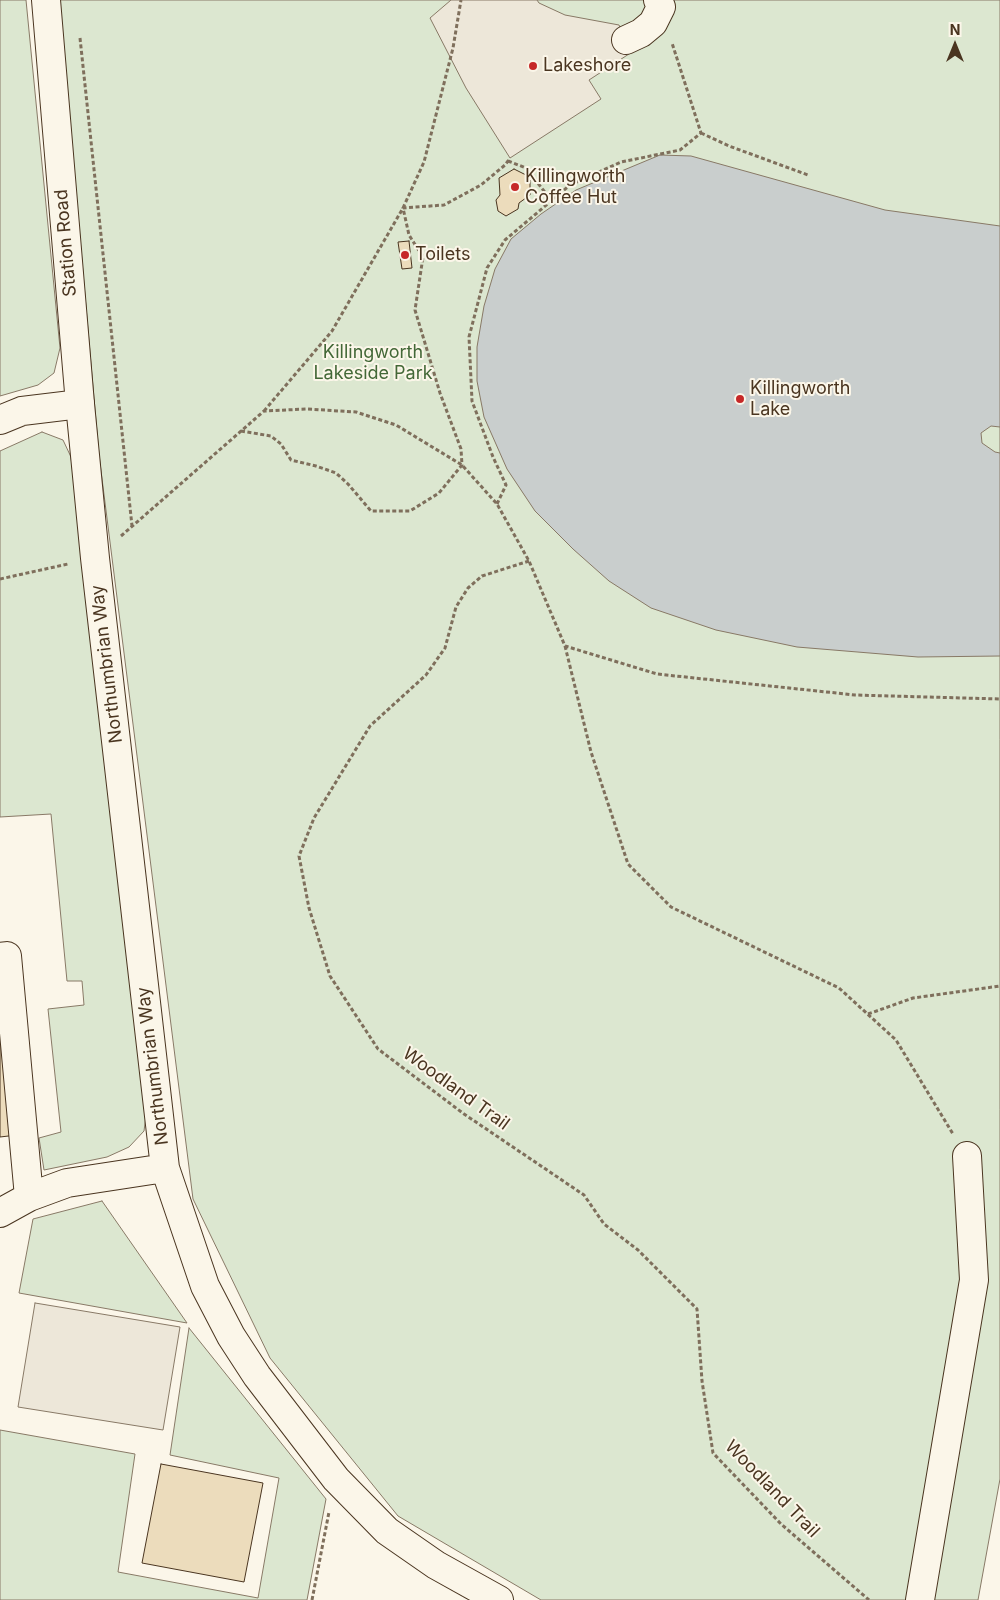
<!DOCTYPE html>
<style>
body{margin:0}
#map{position:relative;width:1000px;height:1600px;overflow:hidden;background:#fbf6e9;font-family:Inter,sans-serif}
canvas{display:block}
.north{position:absolute;left:930px;top:20px;width:50px;height:50px;-webkit-text-stroke:4px #fbf6e9;paint-order:stroke;rotate:0deg;font-size:14px;font-weight:700;line-height:20px;text-align:center;color:#4a3520}
.north::after{content:'';display:block;margin:auto;width:18px;height:22px;background:#4a3520;clip-path:polygon(50% 0,100% 100%,50% 72%,0 100%)}
</style>
<div id="map">
<canvas width="1000" height="1600"></canvas>
<div class="north">N</div>
</div>
<script>
const ctx = document.querySelector('canvas').getContext('2d');
ctx.lineJoin = 'round';
function fillPath(path, color) { ctx.fillStyle = color; ctx.fill(path, 'evenodd'); }
const shape = rows => new Path2D(rows.map(r => 'M' + r).join(''));
function trace(path, color, width, dash) { ctx.strokeStyle = color; ctx.lineWidth = width; ctx.lineCap = dash ? 'butt' : 'round'; ctx.setLineDash(dash || []); ctx.stroke(path); }
function label(font, color, halo, rows, align = 'center') {
  ctx.font = font + ' Inter,sans-serif'; ctx.lineWidth = 4; ctx.setLineDash([]); ctx.textBaseline = 'middle'; ctx.strokeStyle = halo; ctx.fillStyle = color; for (const [text, x, y, turn = 0] of rows) {
    ctx.save(); ctx.translate(x, y); ctx.rotate((+turn || 0) * Math.PI / 180); ctx.textAlign = isNaN(turn) ? turn : align; if (halo) ctx.strokeText(text, 0, 0); ctx.fillText(text, 0, 0); ctx.restore();
  }
}
const green = shape([
 [0,0,26,0,60,348,54,373,38,385,0,396,0,0],
 [59,0,1000,0,1000,1479,978,1600,541,1600,398,1516,270,1358,193,1199,99,455,59,0],
 [42,432,63,440,71,457,147,1108,144,1131,129,1147,107,1157,44,1170,39,1138,61,1132,48,1009,84,1005,82,981,67,981,51,814,0,817,0,451,42,432],
 [102,1201,187,1323,19,1293,33,1219,102,1201],
 [189,1328,326,1499,307,1600,0,1600,0,1430,135,1454,118,1572,258,1598,279,1478,170,1455,189,1328]
]);
fillPath(green, '#dce7d0');
trace(green, '#887966', 1);
const parking = shape([
 [451,0,537,0,539,3,565,15,619,25,632,52,589,80,601,99,510,158,466,88,430,18,451,0],
 [35,1303,180,1327,163,1430,18,1407,35,1303]
]);
fillPath(parking, '#ede7d9');
trace(parking, '#887966', 1);
const water = shape([
 [660,155,691,156,885,210,1000,226,1000,427,991,426,981,433,982,443,995,452,1000,453,1000,656,918,657,797,647,716,630,651,608,609,581,573,549,535,511,507,469,484,417,477,381,477,347,484,306,495,269,511,239,541,214,576,190,660,155]
]);
fillPath(water, '#c9cecd');
trace(water, '#887966', 1);
const building = shape([
 [514,169,530,177,530,195,519,203,518,209,506,216,498,211,496,200,500,195,499,178,514,169],
 [409,241,412,268,402,269,398,242,409,241],
 [0,1025,17,1135,0,1137,0,1025],
 [161,1464,263,1483,244,1582,142,1563,161,1464]
]);
fillPath(building, '#ecdcbc');
trace(building, '#4a3520', 1);
const minor = shape([
 [626,40,641,33,653,23,661,7,658,0],
 [80,404,95,558,165,1168,205,1286,231,1336,257,1376,336,1479,387,1531,436,1565,499,1600],
 [0,957,7,956,29,1197],
 [0,1213,29,1197,67,1183,165,1168],
 [920,1600,974,1280,967,1156]
]);
const major = shape([
 [0,420,22,411,80,404,46,0]
]);
trace(minor, '#4a3520', 30);
trace(major, '#4a3520', 30);
trace(shape([
 [80,38,132,526],
 [701,133,729,146,808,175],
 [508,161,526,168,551,200],
 [264,411,332,331,403,208,424,162,453,48,461,0],
 [241,431,271,436,281,444,291,460,316,466,336,473,348,484,371,511,410,511,439,493,462,465,461,449,440,393,415,310,423,257,409,235,403,208,444,205,481,185,505,165,510,158],
 [497,504,506,485,493,457,472,401,469,337,487,268,505,240,570,185,621,162,680,150,701,133,672,43],
 [121,536,264,411,307,409,356,412,396,425,462,465,497,504,529,561,565,646,657,674,855,695,1000,699],
 [529,561,482,576,468,588,456,607,445,648,426,675,370,726,314,818,299,856,309,908,330,976,378,1049,464,1114,584,1195,604,1224,638,1250,697,1309,702,1381,713,1453,781,1524,869,1600],
 [0,579,68,564],
 [565,646,591,752,628,864,671,907,839,988,896,1040,953,1134],
 [868,1014,913,998,1000,986],
 [312,1600,329,1512]
]), '#7f6f5c', 3, [4, 2.5]);
trace(minor, '#fbf6e9', 28);
trace(major, '#fbf6e9', 28);
for (const [x, y, r, color] of [
 [533,66,5,"#c62828"],
 [515,187,5,"#c62828"],
 [405,255,5,"#c62828"],
 [740,399,5,"#c62828"]
]) { const dot = new Path2D(); dot.arc(x, y, r, 0, 2 * Math.PI); ctx.fillStyle = color; ctx.fill(dot); trace(dot, '#fbf6e9', 2); }
label('18px', '#4a3520', '#fbf6e9', [
 ["Lakeshore",543,66],
 ["Killingworth",525,177],
 ["Coffee Hut",525,198],
 ["Toilets",415,255],
 ["Killingworth",750,389],
 ["Lake",750,410]
], 'left');
label('18px', '#4a3520', '#fbf6e9', [
 ["Station Road",66,243,-95],
 ["Northumbrian Way",107,664,-97],
 ["Northumbrian Way",153,1066,-97],
 ["Woodland Trail",456,1089,36],
 ["Woodland Trail",772,1489,46]
]);
label('18px', '#436837', '#fbf6e9', [
 ["Killingworth",373,353],
 ["Lakeside Park",373,374]
]);
</script>
